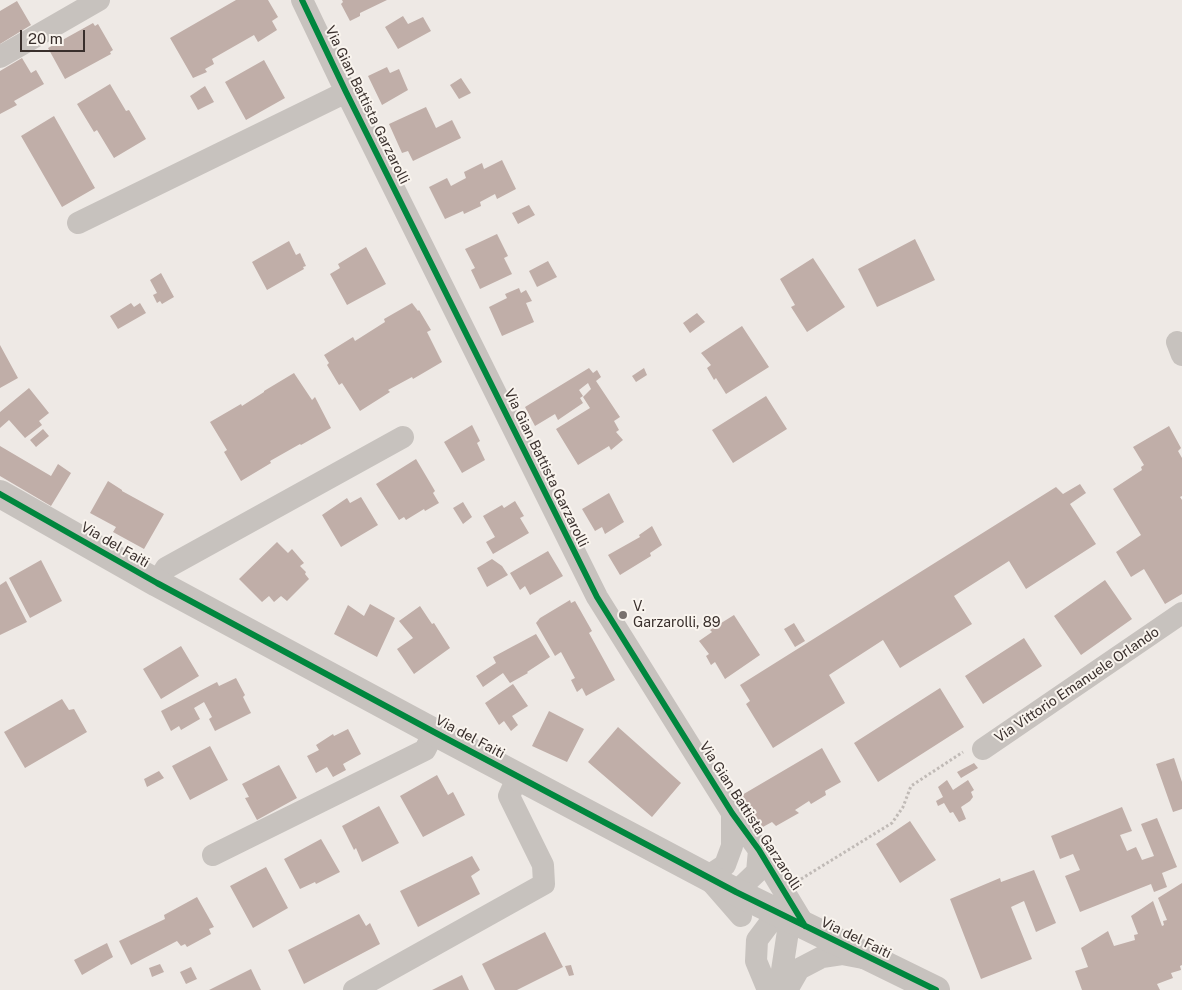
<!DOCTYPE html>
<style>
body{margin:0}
#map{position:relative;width:1182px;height:990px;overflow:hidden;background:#eee9e5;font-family:"Public Sans",sans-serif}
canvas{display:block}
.scale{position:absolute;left:20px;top:30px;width:65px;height:22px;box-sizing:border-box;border:2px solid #392f2c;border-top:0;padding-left:6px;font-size:15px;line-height:18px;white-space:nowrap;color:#392f2c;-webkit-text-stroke:4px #f9f4ee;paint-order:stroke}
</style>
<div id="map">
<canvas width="1182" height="990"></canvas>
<div class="scale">20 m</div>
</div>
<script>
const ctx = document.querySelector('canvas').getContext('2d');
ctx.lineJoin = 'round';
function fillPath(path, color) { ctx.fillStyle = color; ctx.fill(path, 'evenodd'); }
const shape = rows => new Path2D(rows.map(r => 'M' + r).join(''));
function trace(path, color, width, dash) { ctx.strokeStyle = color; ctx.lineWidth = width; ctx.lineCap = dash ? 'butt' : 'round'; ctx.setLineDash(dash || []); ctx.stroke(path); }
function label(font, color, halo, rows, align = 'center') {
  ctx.font = font + ' "Public Sans",sans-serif'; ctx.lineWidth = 4; ctx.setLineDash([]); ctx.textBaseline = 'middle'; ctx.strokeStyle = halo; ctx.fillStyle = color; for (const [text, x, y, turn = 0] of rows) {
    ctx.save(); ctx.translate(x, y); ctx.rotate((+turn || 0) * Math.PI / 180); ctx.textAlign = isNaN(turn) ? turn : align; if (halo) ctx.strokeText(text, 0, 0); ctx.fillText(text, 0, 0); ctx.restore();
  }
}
fillPath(shape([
 [236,0,268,0,278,17,272,21,277,30,258,42,254,35,212,59,214,64,205,69,207,72,193,78,170,38],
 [342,0,387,0,360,13,360,16,350,21,341,4,343,2],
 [17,1,31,25,0,44,0,11],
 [403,16,408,24,423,17,431,31,398,49,385,27],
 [93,23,95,26,98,24,113,50,110,52,111,54,65,79,48,48],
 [22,58,31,73,36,70,44,84,14,101,17,105,0,114,0,71],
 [264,60,285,98,246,120,225,82],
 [387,67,390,73,399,69,408,90,382,105,368,76],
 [461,78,471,93,459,99,450,85],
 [110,84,126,111,129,110,146,139,114,158,97,130,94,132,77,104],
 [205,86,214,102,198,110,190,96],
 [426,107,436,128,452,120,461,138,413,161,408,151,402,153,389,124],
 [54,116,95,188,62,207,21,136],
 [502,160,516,189,497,199,495,194,480,202,481,206,464,214,463,211,445,219,429,187,447,178,451,186,466,178,464,172,482,163,484,169],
 [529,205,535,215,518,224,512,213],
 [497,234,508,256,504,258,512,274,480,289,471,270,475,268,465,249],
 [915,239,935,280,877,307,858,269],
 [289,241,296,255,300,253,306,266,303,267,304,269,267,290,252,262],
 [366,247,386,284,347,305,330,274,340,268,338,264],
 [813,258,845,307,807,332,791,307,795,305,780,279],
 [548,261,557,277,537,287,529,271],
 [161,273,174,297,162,304,160,301,157,303,153,295,157,293,150,280],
 [519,288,521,293,526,290,532,301,526,303,534,322,502,336,489,307,507,298,505,294],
 [131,303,134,307,140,303,146,313,118,329,110,316],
 [412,303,418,311,419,310,431,330,427,332,442,362,413,379,412,377,388,390,390,392,360,411,342,383,339,385,327,365,329,363,324,355,353,337,355,341,385,322,384,319],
 [697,313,705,322,690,333,683,323],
 [742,326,769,367,726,394,716,378,714,380,707,368,711,365,701,353],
 [0,345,18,378,0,388],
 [589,368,593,373,597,370,601,377,596,381,620,417,614,421,619,430,616,432,623,440,611,450,609,446,578,465,556,429,590,408,583,397,591,389,588,383,579,390,583,396,580,398,583,403,558,420,555,414,535,426,525,407],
 [644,368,647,375,636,382,632,376],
 [294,373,312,400,315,397,331,428,301,445,300,444,270,461,271,463,241,481,224,452,227,450,210,422,241,404,242,406,264,392,264,391],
 [29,388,49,413,39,421,42,425,25,438,9,420,0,428,0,412],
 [766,396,787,429,733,463,712,430],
 [472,425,480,441,477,443,485,460,462,473,444,442],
 [1169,426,1181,448,1178,451,1182,458,1182,496,1180,497,1182,500,1182,594,1165,604,1144,569,1131,577,1116,552,1141,535,1113,489,1142,470,1141,467,1144,465,1133,447],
 [43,429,49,436,36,447,30,440],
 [0,446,51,476,58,464,71,473,51,506,0,476],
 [416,459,435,491,433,493,439,503,425,511,424,509,406,520,404,517,399,520,376,484],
 [108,481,122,490,122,491,164,514,144,549,113,532,116,527,90,513],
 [1080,484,1086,493,1070,504,1096,544,1026,589,1009,561,954,596,972,624,900,668,883,640,829,675,845,703,773,748,746,704,750,701,740,685,1056,487,1063,494],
 [609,493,624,522,605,534,602,527,595,531,582,509],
 [361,497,378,525,341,547,322,515,347,498,350,503],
 [515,501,524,516,520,518,529,533,493,554,486,542,495,537,483,516,502,505,504,508],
 [463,502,472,517,463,524,453,508],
 [652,526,662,545,650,553,651,556,620,575,608,555,640,537,639,535],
 [277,542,288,553,292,549,304,563,300,566,306,572,305,574,309,579,287,601,281,596,274,602,269,596,262,602,239,579],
 [548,551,563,576,530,595,525,586,520,590,510,573],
 [492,559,502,566,508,575,487,587,477,568],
 [41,560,62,601,30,618,9,578],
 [1105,580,1132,619,1081,655,1054,616],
 [6,581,27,622,0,635,0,585],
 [570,600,571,603,575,601,592,631,589,633,615,680,586,696,582,688,577,692,571,680,575,678,561,652,555,656,536,623,540,618],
 [370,604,395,618,377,657,334,634,348,605,364,616],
 [420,606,432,624,434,623,450,648,414,674,397,649,413,638,399,621],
 [734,615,760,655,725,679,715,662,711,665,706,656,709,654,699,641,712,632,710,630],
 [794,623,805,641,795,647,784,629],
 [536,634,550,657,527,672,528,673,510,683,503,673,483,687,476,676,496,663,493,657],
 [1024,638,1042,666,983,704,965,676],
 [181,646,199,676,161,699,143,669],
 [236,678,245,695,243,697,251,713,215,731,209,719,212,717,204,702,194,708,200,719,181,730,179,726,171,731,161,711,217,682,219,686],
 [513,684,528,706,512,716,518,725,511,731,504,721,499,725,485,703],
 [940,688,964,727,878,782,854,743],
 [62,699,69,710,74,709,87,732,25,768,4,732],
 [549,711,584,729,567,762,532,746],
 [618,727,681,783,652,817,588,762],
 [348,729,361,754,343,764,346,770,333,777,327,767,316,773,307,756,319,750,316,745,333,734,334,736],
 [210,746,228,780,190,800,172,766],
 [822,748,841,782,825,791,826,795,811,804,809,801,795,810,799,813,776,826,772,822,761,828,742,795],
 [1174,758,1182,782,1182,809,1173,812,1156,764],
 [974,763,978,768,961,778,957,772],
 [279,765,297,798,257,820,245,798,249,797,242,784],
 [159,771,164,778,147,787,144,779],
 [437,775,448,795,453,792,465,815,423,837,400,796],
 [947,780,953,790,968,780,974,790,971,792,973,797,970,801,961,807,966,819,959,822,953,812,950,813,944,803,938,806,936,801,943,797,938,787],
 [379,806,399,843,362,862,356,848,354,850,342,826],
 [1122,807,1132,831,1120,835,1127,851,1136,847,1142,860,1154,856,1141,824,1157,818,1177,867,1162,873,1167,887,1154,892,1151,884,1080,912,1065,876,1080,870,1073,854,1060,859,1051,836],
 [910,821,936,860,900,883,876,844],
 [321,839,340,872,316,884,315,882,300,889,284,859],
 [472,856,480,870,471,876,480,894,418,927,400,891],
 [266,867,288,908,253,928,230,886],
 [1034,870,1056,923,1036,932,1024,901,1011,907,1032,959,981,979,950,899,1000,878,1001,882],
 [1182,883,1182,965,1180,966,1181,970,1171,973,1173,978,1157,984,1160,990,1082,990,1075,971,1088,967,1081,948,1108,931,1114,946,1135,940,1134,935,1138,934,1131,916,1153,901,1162,926,1164,925,1163,921,1167,920,1158,898],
 [197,897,214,927,209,929,211,934,187,947,185,944,181,946,177,941,131,965,119,941,165,919,164,915],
 [359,914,366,926,370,923,380,944,304,984,288,950],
 [545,932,563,967,517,990,495,990,482,964],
 [107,943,113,957,82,975,74,960],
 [160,964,164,972,152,977,149,968],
 [571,965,574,975,569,976,565,966],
 [191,967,197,979,186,984,180,972],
 [251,969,261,990,209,990],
 [462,975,469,990,432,990]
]), '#c0aea8');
trace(shape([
 [801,879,892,823,903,807,911,786,963,752]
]), '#c0bab6', 3, [2.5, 2.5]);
trace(shape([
 [302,0,346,92,597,597,732,813,759,850,805,926],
 [0,57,99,0],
 [78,223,346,92],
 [1177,342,1182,355],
 [157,583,166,568,403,437],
 [983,749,1182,613],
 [732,813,732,846,725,865,707,877,741,916],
 [213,855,425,750,434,732],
 [736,892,757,872,759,850],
 [354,990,544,884,543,865,509,796,518,776],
 [768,990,756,961,757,940,772,920,790,918,779,990],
 [787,990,799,969,822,957,842,954,863,958]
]), '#c7c2be', 22);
trace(shape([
 [0,494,157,583,434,732,736,892,936,990]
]), '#c7c2be', 28);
trace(shape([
 [302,0,346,92,597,597,732,813,759,850,805,926],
 [0,494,157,583,434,732,736,892,936,990]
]), '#00873e', 6);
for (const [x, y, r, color] of [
 [623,615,5,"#78706d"]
]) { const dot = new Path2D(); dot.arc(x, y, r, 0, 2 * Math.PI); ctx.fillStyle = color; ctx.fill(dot); trace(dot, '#f9f4ee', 2); }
label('14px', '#392f2c', '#f9f4ee', [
 ["Via Gian Battista Garzarolli",367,105,64],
 ["Via Gian Battista Garzarolli",546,468,64],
 ["Via del Faiti",115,545,30],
 ["Via Vittorio Emanuele Orlando",1077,685,-34],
 ["Via del Faiti",470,737,28],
 ["Via Gian Battista Garzarolli",750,816,57],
 ["Via del Faiti",856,938,26]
]);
label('14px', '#392f2c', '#f9f4ee', [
 ["V.",633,607],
 ["Garzarolli, 89",633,623]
], 'left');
</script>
